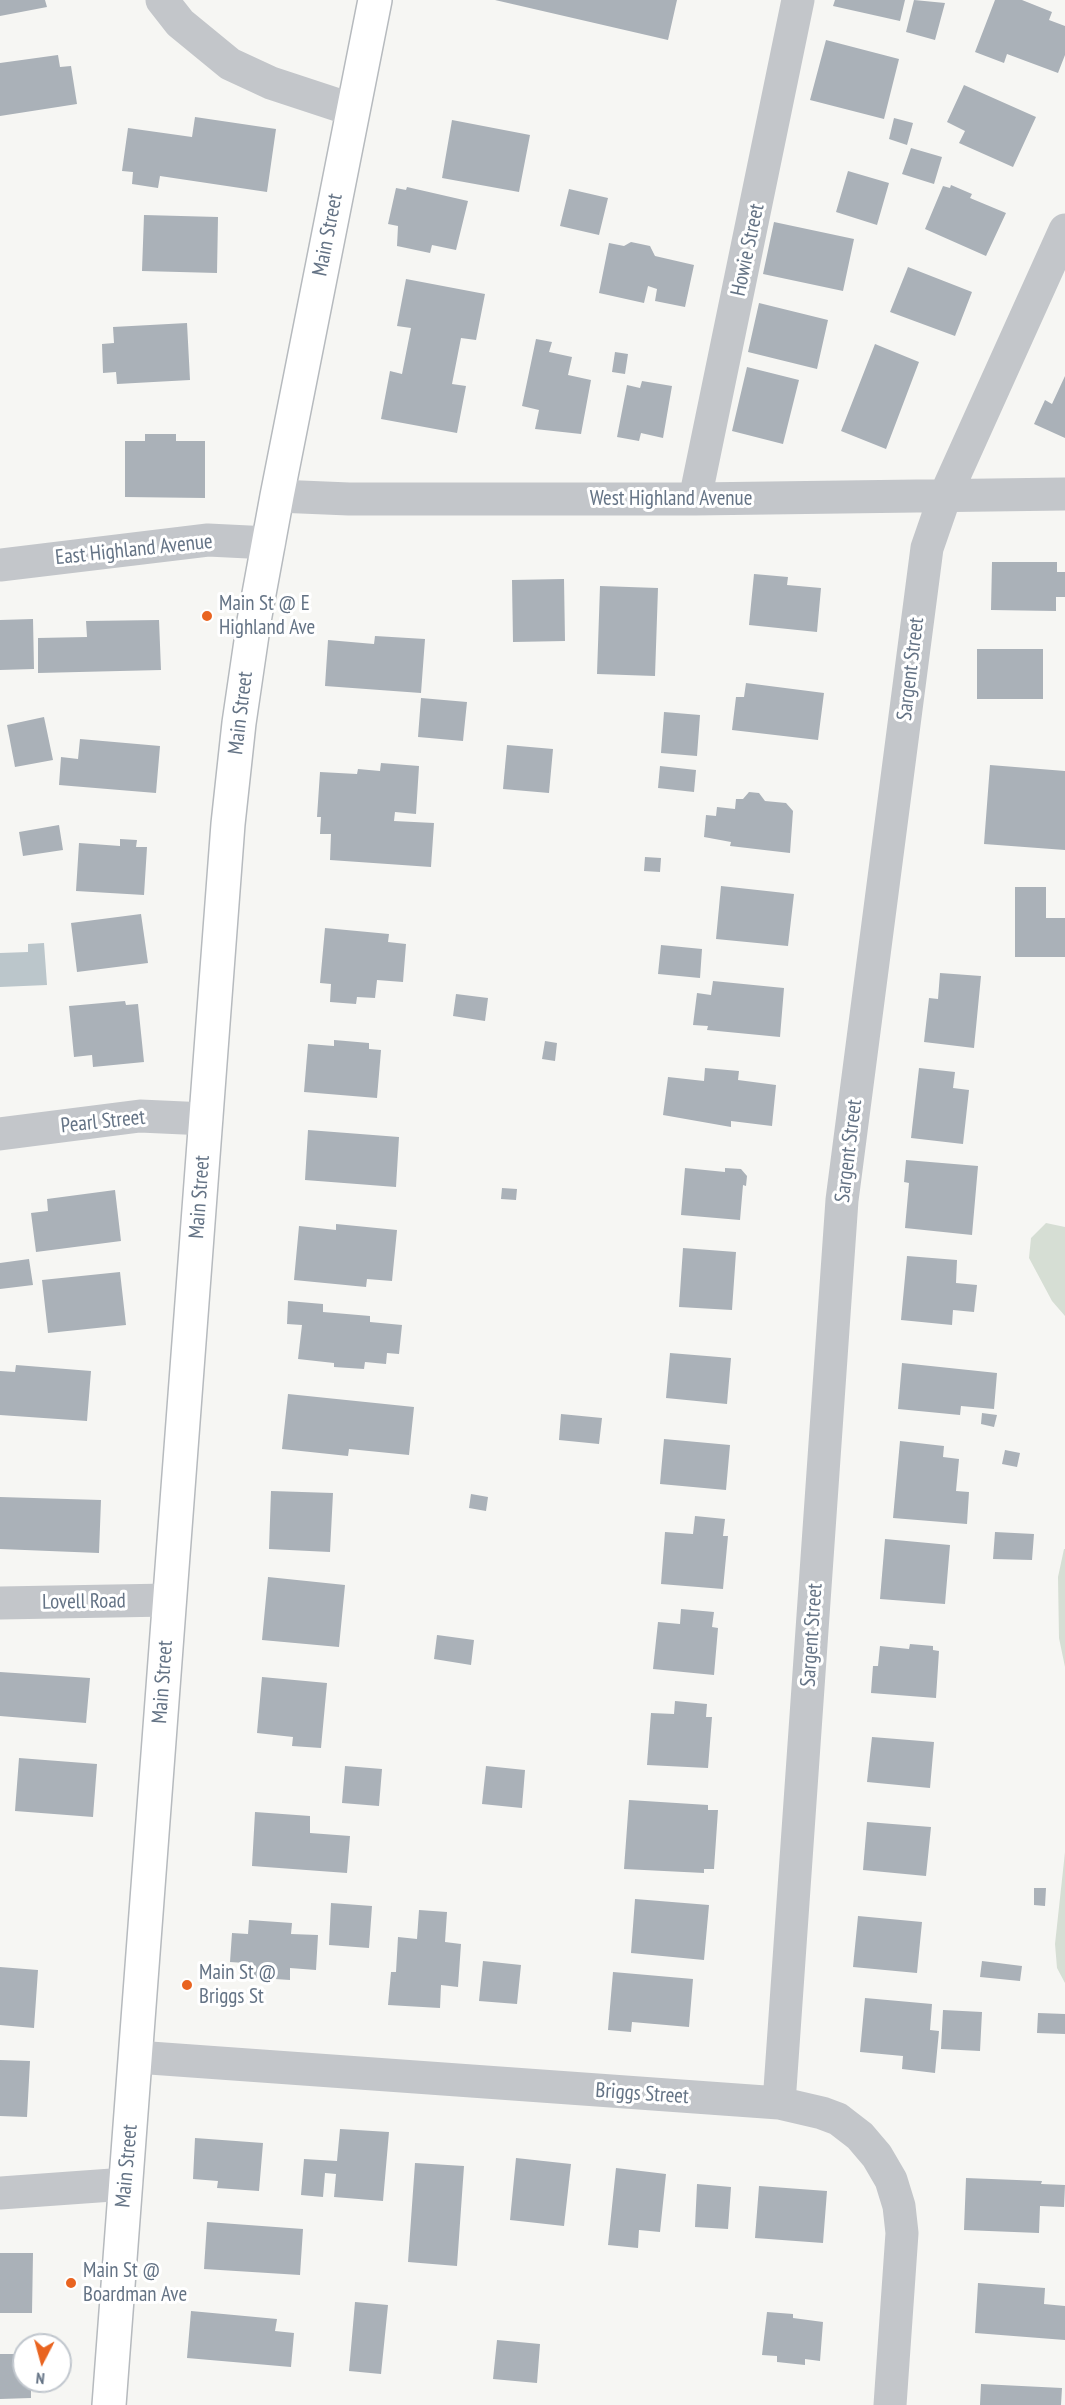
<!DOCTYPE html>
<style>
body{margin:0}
#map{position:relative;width:1065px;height:2405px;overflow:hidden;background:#f6f6f3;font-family:"PT Sans Narrow",sans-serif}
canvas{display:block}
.north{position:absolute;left:12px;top:2333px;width:60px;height:60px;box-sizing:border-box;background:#fff;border:2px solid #c1c7ce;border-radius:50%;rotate:186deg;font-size:16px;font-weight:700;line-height:24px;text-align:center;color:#647385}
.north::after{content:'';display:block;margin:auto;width:21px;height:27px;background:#e96420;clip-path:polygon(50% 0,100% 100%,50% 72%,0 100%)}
</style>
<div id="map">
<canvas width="1065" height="2405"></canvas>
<div class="north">N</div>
</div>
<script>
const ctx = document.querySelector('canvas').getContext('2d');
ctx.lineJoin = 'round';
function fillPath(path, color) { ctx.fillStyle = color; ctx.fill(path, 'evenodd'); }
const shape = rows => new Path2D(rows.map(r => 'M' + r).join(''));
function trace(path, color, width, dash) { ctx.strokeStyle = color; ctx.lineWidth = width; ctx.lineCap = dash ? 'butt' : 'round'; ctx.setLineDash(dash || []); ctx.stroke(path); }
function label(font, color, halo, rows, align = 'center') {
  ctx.font = font + ' "PT Sans Narrow",sans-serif'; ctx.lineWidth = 6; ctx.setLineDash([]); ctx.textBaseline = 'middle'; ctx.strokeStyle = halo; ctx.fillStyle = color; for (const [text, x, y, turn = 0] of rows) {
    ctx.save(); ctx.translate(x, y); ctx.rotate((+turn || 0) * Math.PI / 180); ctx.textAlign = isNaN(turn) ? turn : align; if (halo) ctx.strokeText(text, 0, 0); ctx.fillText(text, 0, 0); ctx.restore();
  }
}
fillPath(shape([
 [1046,1223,1065,1227,1065,1316,1052,1301,1029,1258,1031,1238],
 [1064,1549,1065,1549,1065,1667,1059,1638,1058,1577],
 [1065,1852,1065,1983,1057,1968,1055,1944]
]), '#d6ded4');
fillPath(shape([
 [44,943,47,985,0,987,0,953,28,952,28,944]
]), '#bbc6cb');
fillPath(shape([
 [0,0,45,0,47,7,0,16],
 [495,0,677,0,668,40],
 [835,0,905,0,900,21,833,6],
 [914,0,945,3,935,40,906,32],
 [995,0,1022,0,1052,12,1049,20,1065,26,1065,55,1058,73,1007,54,1004,63,975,52],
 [826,40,899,59,884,119,810,100],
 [58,55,60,67,71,66,77,104,0,116,0,63],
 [964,85,1036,117,1013,167,959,143,965,131,947,122],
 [195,117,276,129,267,192,160,176,158,188,132,184,133,172,122,171,128,128,192,137],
 [894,118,913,123,907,145,889,139],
 [452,120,530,135,519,192,442,178],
 [911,148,942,157,934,184,902,174],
 [848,171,889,183,877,225,836,212],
 [951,185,972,194,970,198,1006,213,986,256,925,229,943,186,950,188],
 [407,187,468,201,456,250,432,245,430,253,397,246,398,226,388,224,396,188,406,190],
 [569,189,608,198,599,235,560,226],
 [144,215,218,217,217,273,142,271],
 [774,222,854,239,843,291,763,274],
 [631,242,650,246,655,256,694,265,685,307,655,301,657,289,648,286,644,303,599,293,609,243,624,246],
 [908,267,972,292,955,336,890,312],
 [406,279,485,294,476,340,461,338,452,384,466,386,457,433,381,419,390,371,402,374,411,328,397,326],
 [759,303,828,320,817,369,748,352],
 [187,323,190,380,117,384,116,372,103,373,102,344,114,343,113,327],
 [536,339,552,342,549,352,572,357,568,375,591,380,581,434,535,429,539,410,522,406],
 [875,344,919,362,886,449,841,431],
 [615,352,628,354,625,374,612,372],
 [747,367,799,380,783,444,732,431],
 [1065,376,1065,438,1034,424,1045,400,1052,404],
 [642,381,672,386,663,438,641,433,639,441,617,437,627,385,640,388],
 [145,434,176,434,176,441,205,441,205,498,125,497,125,441,145,441],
 [992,562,1057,562,1057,572,1065,572,1065,597,1056,597,1056,611,991,610],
 [754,574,788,577,787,585,821,588,817,632,749,625],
 [564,579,565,641,513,642,512,580],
 [600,586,658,588,655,676,597,674],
 [33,619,34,669,0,670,0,620],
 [159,620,161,670,38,673,38,638,87,637,86,621],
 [375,636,425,639,421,693,325,686,328,640,374,644],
 [977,649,1043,649,1043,699,977,699],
 [746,683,824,693,818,740,732,730,736,697,744,697],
 [421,698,467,702,463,741,418,737],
 [664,712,700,715,697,756,661,753],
 [44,717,53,760,15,767,7,725],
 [80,739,160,746,156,793,59,785,61,757,78,759],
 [507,745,553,749,549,793,503,789],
 [381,763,419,766,416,814,395,812,394,821,434,823,431,867,330,860,331,834,320,834,321,817,317,817,320,772,357,774,358,769,380,771],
 [990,765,1065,771,1065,850,984,844],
 [660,766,696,770,694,792,658,788],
 [749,792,759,793,765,801,786,803,793,811,790,853,730,846,731,842,704,837,706,815,716,816,717,807,735,809,736,799,743,799],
 [59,825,63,850,23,856,19,832],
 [120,839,137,840,136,847,147,847,144,895,76,891,79,843,120,846],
 [645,857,661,858,660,872,644,871],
 [721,886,794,894,788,946,716,939],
 [1015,887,1046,887,1046,918,1065,918,1065,957,1015,957],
 [141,914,148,963,77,972,71,923],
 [325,928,389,934,388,942,406,944,403,982,377,980,375,998,357,997,356,1004,330,1002,331,984,320,983],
 [661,945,702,949,700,978,658,974],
 [940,973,981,976,974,1048,924,1042,929,998,938,999],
 [713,981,784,988,780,1037,707,1030,708,1026,693,1025,697,993,711,995],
 [456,994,488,998,485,1021,453,1016],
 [125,1001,126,1005,138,1004,144,1062,93,1067,92,1055,74,1057,69,1006],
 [334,1040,369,1043,369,1049,381,1050,377,1098,304,1092,308,1044,334,1046],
 [545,1041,557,1043,555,1061,542,1059],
 [705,1068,739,1071,738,1080,776,1085,772,1126,731,1121,731,1127,663,1115,668,1077,704,1081],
 [919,1068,955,1072,953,1088,969,1090,963,1144,911,1138],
 [308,1130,399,1137,396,1187,305,1180],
 [906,1160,978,1166,972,1235,905,1228,909,1183,904,1182],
 [685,1168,725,1172,725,1168,741,1169,747,1176,746,1186,743,1185,740,1220,681,1215],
 [502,1188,517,1189,516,1200,501,1199],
 [115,1190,121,1241,36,1252,31,1213,48,1211,47,1199],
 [336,1224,397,1230,392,1281,367,1279,366,1287,294,1280,299,1226,336,1230],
 [683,1248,736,1252,732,1310,679,1307],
 [907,1256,957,1260,956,1283,977,1285,974,1312,953,1310,952,1325,901,1320],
 [29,1259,33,1285,0,1289,0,1263],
 [120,1272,126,1325,48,1333,42,1280],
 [288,1301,323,1304,323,1312,370,1316,370,1322,402,1325,399,1354,387,1353,386,1364,365,1362,364,1369,334,1367,334,1363,298,1359,302,1325,287,1324],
 [670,1353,731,1358,727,1404,666,1398],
 [902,1363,997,1373,994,1409,961,1406,960,1415,898,1409],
 [16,1365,91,1371,87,1421,0,1415,0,1371,15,1372],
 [288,1394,414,1407,409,1455,349,1449,348,1456,282,1449],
 [982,1413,997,1415,994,1427,981,1424],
 [561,1414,602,1418,599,1444,559,1440],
 [664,1439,730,1445,726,1490,660,1484],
 [900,1441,944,1446,943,1457,959,1459,956,1491,969,1492,967,1524,893,1518],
 [1005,1450,1020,1453,1017,1467,1002,1464],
 [271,1491,333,1493,330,1552,269,1549],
 [471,1494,488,1497,486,1511,469,1508],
 [0,1497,101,1500,99,1553,0,1549],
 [695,1516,725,1519,723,1536,728,1536,723,1589,661,1584,665,1532,693,1534],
 [995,1532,1034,1534,1032,1560,993,1559],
 [885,1539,950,1545,945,1604,880,1599],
 [268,1577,345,1585,339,1647,262,1640],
 [681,1609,714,1612,712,1627,718,1628,714,1675,653,1669,658,1622,680,1624],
 [437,1635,474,1640,471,1665,434,1659],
 [910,1644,933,1646,933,1650,939,1651,936,1698,871,1693,873,1666,878,1666,880,1646,909,1649],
 [0,1672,90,1678,86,1723,0,1716],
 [262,1677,327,1683,321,1748,292,1746,293,1737,257,1733],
 [675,1701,707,1704,706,1717,712,1717,708,1768,647,1765,651,1713,674,1714],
 [872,1737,934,1742,930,1788,867,1782],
 [19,1758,97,1764,93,1817,15,1811],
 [345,1766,382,1769,379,1806,342,1803],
 [486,1766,525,1770,522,1808,482,1804],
 [629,1800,708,1805,708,1810,718,1810,714,1869,704,1869,704,1873,624,1869],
 [255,1812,310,1816,310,1833,350,1836,347,1873,252,1866],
 [867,1822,931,1827,926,1876,863,1870],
 [1034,1888,1046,1888,1045,1906,1034,1905],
 [635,1899,709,1905,704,1960,631,1953],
 [331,1903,372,1906,369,1948,329,1945],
 [419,1910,447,1912,445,1942,461,1944,458,1987,441,1985,440,2008,388,2005,391,1972,396,1972,398,1937,417,1939],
 [858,1916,922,1922,917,1973,853,1967],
 [249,1920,292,1923,291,1934,318,1935,316,1970,290,1968,290,1980,245,1977,245,1963,230,1962,232,1933,248,1934],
 [483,1961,521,1965,517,2004,479,2001],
 [982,1961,1022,1966,1020,1981,980,1977],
 [0,1967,38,1970,34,2028,0,2025],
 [613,1972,693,1979,689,2027,632,2022,631,2032,608,2030],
 [865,1998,932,2004,930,2030,939,2031,935,2073,902,2069,903,2056,860,2052],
 [943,2010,982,2012,980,2051,941,2049],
 [1038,2013,1065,2014,1065,2034,1037,2033],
 [0,2060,30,2061,27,2117,0,2116],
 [340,2129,389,2132,383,2201,334,2197,336,2174,325,2173,323,2197,301,2195,304,2159,337,2161],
 [195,2138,263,2143,259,2191,217,2188,218,2181,193,2179],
 [516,2158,571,2164,564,2226,510,2220],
 [415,2163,464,2166,457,2266,408,2262],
 [616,2168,666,2174,660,2232,639,2230,638,2248,608,2245],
 [966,2178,1042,2181,1041,2184,1065,2185,1064,2207,1040,2206,1039,2233,964,2230],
 [697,2184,731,2187,728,2229,695,2227],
 [759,2186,827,2191,823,2243,755,2238],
 [207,2222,303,2229,300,2275,204,2269],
 [0,2253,33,2253,32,2313,0,2313],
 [978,2283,1045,2288,1044,2304,1065,2306,1065,2340,975,2333],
 [355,2302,388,2305,381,2374,349,2371],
 [191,2311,277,2319,275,2331,294,2333,291,2367,187,2358],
 [767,2312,793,2314,793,2318,823,2322,820,2361,805,2359,805,2365,777,2362,777,2356,762,2355],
 [497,2340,540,2344,537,2383,493,2379],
 [0,2354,24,2354,24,2381,31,2381,31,2398,0,2399],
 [981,2384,1062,2388,1061,2405,980,2405]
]), '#aab1b8');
const primary = shape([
 [109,2405,228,824,239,723,254,621,277,496,375,0]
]);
trace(primary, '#b6babe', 36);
trace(shape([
 [162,0,180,23,230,64,271,83,353,110],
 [277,496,349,499,695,499,1065,494],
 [695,499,798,0],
 [0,565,208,540,269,543],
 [0,1134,140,1116,206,1119],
 [0,1603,169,1600],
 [136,2057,779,2103,822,2113,838,2119,860,2136,877,2156,891,2180,899,2206,902,2233,890,2405],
 [779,2103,842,1200,927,548,945,496,1065,230],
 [0,2193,126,2184]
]), '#c3c6ca', 33);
trace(primary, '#fff', 33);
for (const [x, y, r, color] of [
 [207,616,6,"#e96420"],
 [187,1985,6,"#e96420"],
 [71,2283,6,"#e96420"]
]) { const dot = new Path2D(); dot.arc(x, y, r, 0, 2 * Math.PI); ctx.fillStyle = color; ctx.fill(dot); trace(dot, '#fff', 2); }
label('21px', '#647385', '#fff', [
 ["Main Street",328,235,-79],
 ["Howie Street",748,250,-78],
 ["West Highland Avenue",671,499],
 ["East Highland Avenue",134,550,-6],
 ["Sargent Street",911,669,-83],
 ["Main Street",241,713,-83],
 ["Pearl Street",103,1122,-6],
 ["Sargent Street",849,1151,-83],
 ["Main Street",200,1197,-86],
 ["Lovell Road",84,1602,-1],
 ["Sargent Street",812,1635,-86],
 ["Main Street",163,1682,-86],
 ["Briggs Street",642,2094,4],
 ["Main Street",127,2166,-85]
]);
label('21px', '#647385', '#fff', [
 ["Main St @ E",219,604],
 ["Highland Ave",219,628],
 ["Main St @",199,1973],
 ["Briggs St",199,1997],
 ["Main St @",83,2271],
 ["Boardman Ave",83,2295]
], 'left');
</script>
